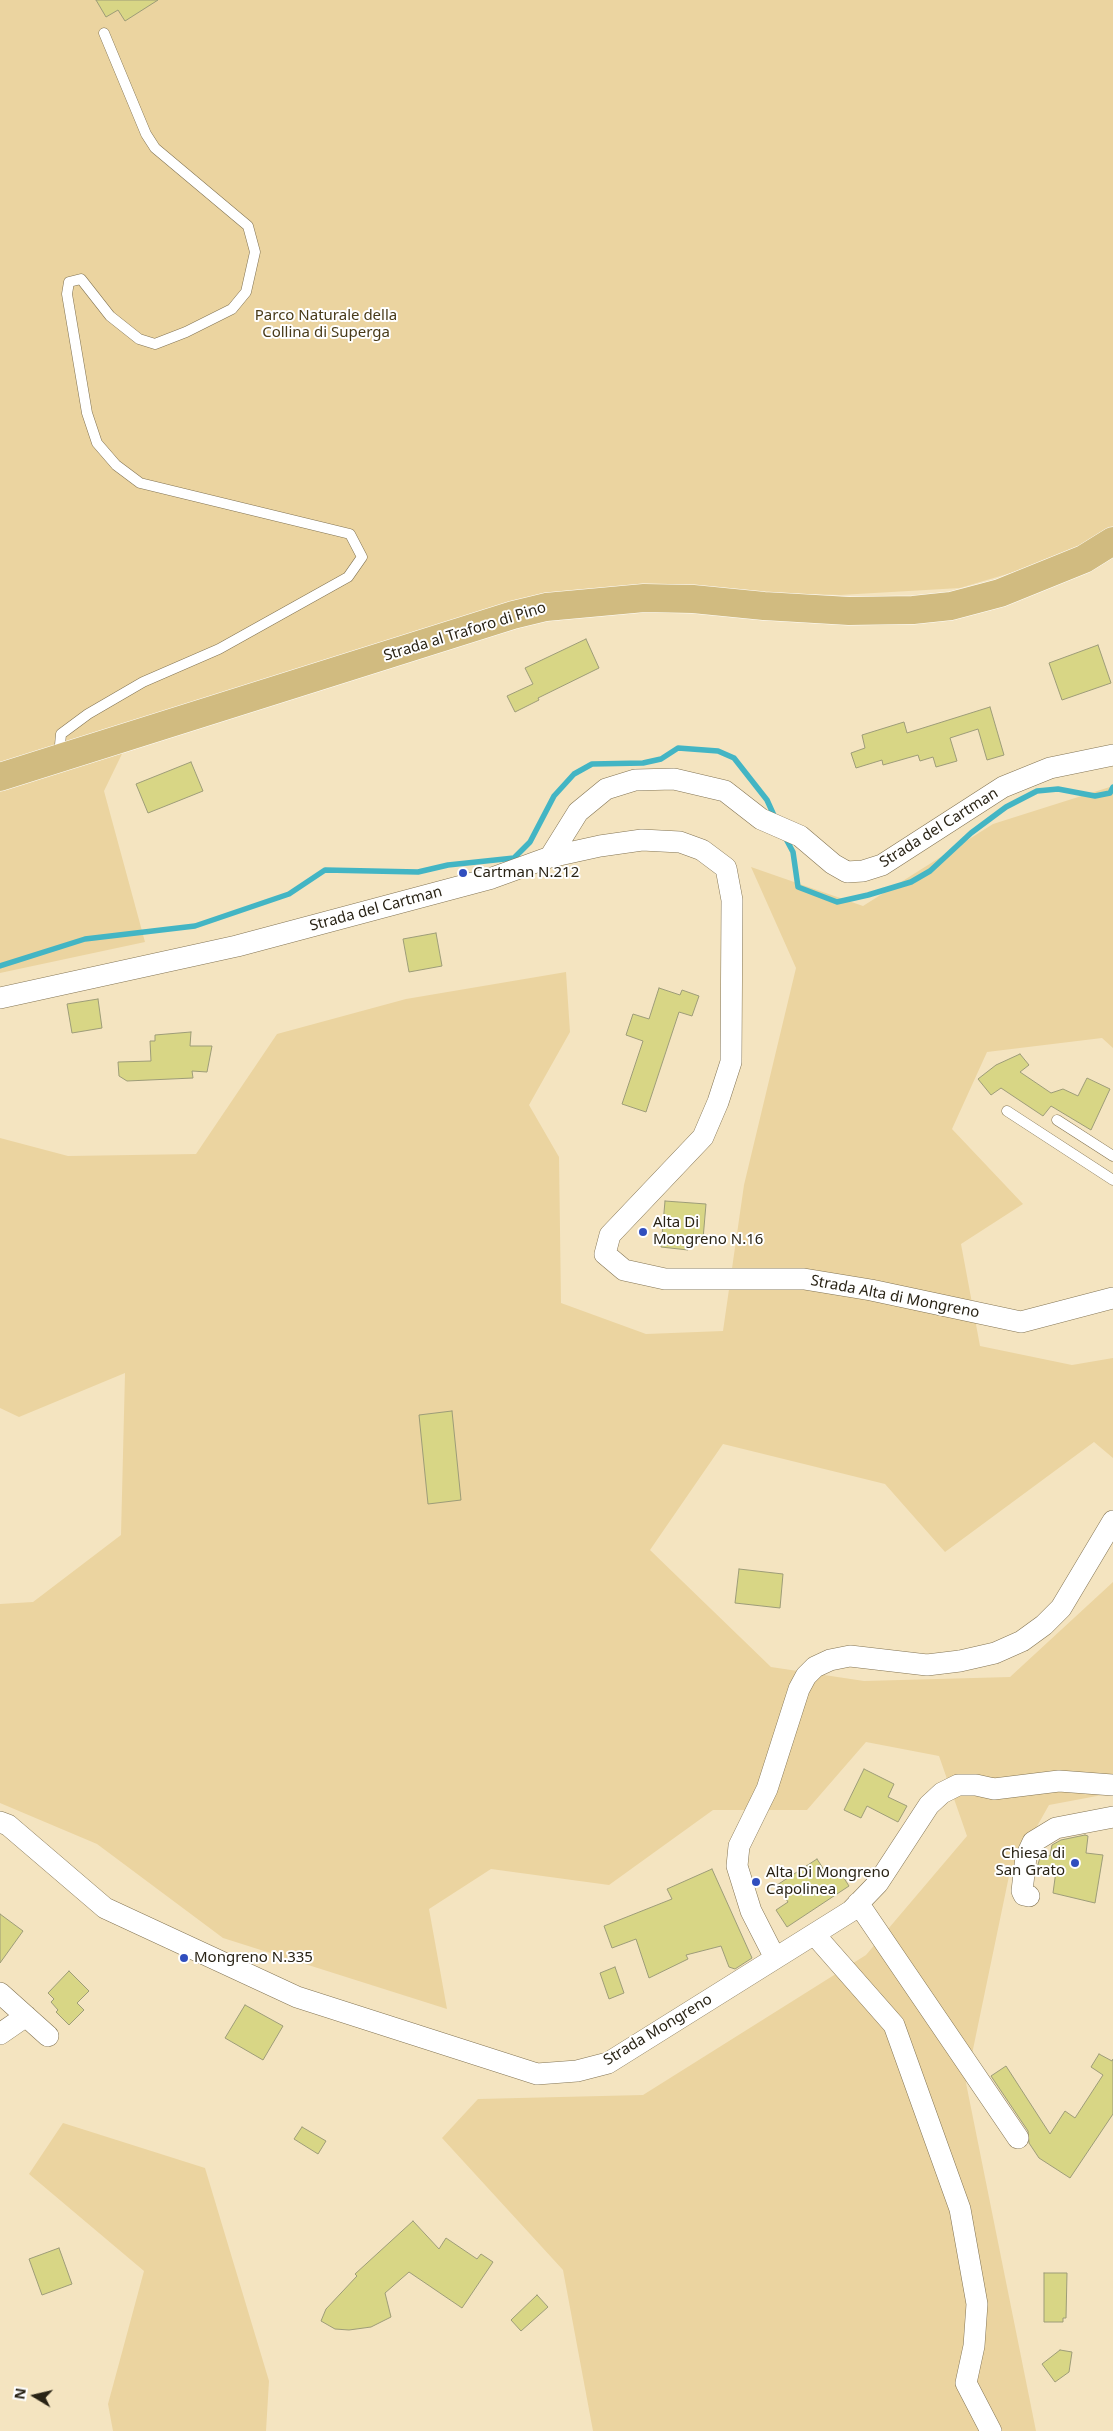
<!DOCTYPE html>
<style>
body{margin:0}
#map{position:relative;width:1113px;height:2431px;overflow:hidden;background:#f4e4c0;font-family:"Noto Sans",sans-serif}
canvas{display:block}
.north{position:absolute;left:10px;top:2371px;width:50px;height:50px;-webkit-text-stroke:4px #fff;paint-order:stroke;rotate:279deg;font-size:14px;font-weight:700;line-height:20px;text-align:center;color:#292315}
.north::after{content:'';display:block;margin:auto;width:18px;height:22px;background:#292315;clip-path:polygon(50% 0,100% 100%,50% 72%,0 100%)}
</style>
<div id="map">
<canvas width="1113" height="2431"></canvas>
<div class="north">N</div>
</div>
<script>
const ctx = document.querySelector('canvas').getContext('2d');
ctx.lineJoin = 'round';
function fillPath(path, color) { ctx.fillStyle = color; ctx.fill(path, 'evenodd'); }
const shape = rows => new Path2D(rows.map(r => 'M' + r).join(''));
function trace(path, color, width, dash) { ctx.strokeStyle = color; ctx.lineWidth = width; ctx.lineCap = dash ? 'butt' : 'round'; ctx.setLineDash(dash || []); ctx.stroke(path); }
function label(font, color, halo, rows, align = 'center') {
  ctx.font = font + ' "Noto Sans",sans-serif'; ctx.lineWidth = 4; ctx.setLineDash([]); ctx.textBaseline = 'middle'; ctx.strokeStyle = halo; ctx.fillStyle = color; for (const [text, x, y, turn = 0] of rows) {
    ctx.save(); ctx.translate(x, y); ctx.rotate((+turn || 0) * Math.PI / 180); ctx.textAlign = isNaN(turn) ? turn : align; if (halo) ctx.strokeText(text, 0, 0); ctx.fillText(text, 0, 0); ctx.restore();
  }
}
fillPath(shape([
 [0,0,1113,0,1113,536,1098,547,960,588,840,595,725,592,548,594,135,727,104,791,145,942,0,973],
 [1113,786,1113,1048,1102,1038,987,1052,952,1129,1023,1204,961,1244,980,1346,1072,1365,1113,1358,1113,1458,1094,1442,945,1552,885,1484,723,1444,650,1550,771,1667,864,1681,1010,1677,1113,1582,1113,1793,1049,1805,1009,1876,966,2083,1036,2431,593,2431,563,2270,442,2138,478,2099,643,2095,866,1955,967,1836,939,1756,866,1742,807,1810,713,1810,609,1885,491,1869,429,1909,447,2009,223,1938,97,1844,0,1803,0,1604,33,1602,121,1535,125,1373,19,1417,0,1408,0,1138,68,1156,196,1154,277,1034,406,999,566,972,570,1032,529,1105,559,1157,561,1303,646,1334,723,1331,744,1185,796,968,751,867,863,906,993,824],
 [63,2123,205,2168,269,2381,266,2431,113,2431,108,2404,144,2271,29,2174]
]), '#ebd4a0');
trace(shape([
 [785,837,793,852,798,887,837,902,868,895,911,882,930,871,971,833,1006,807,1037,791,1058,789,1095,796,1110,793,1113,787],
 [0,966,85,939,195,926,289,894,325,870,418,872,448,865,514,858,530,842,554,796,574,774,592,764,643,763,661,759,678,748,718,751,734,758,767,800,776,820]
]), '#43b5c4', 5.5);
const building = shape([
 [96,0,158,0,125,21,118,10,106,17,96,0],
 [586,639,599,668,538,698,539,700,515,712,507,696,533,684,525,668,586,639],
 [1098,645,1111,683,1062,700,1049,663,1098,645],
 [990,707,1004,755,987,760,978,729,950,738,957,761,936,767,933,757,920,761,918,755,883,765,882,760,856,768,851,753,865,748,862,735,904,722,907,733,990,707],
 [191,762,203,791,148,813,136,784,191,762],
 [436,933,442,966,409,972,403,939,436,933],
 [659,988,680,995,682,990,699,996,692,1016,679,1012,646,1112,622,1104,643,1041,626,1035,633,1014,649,1019,659,988],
 [98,999,102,1028,72,1033,67,1004,98,999],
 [191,1032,190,1046,212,1046,207,1072,192,1071,193,1078,127,1081,119,1076,118,1062,151,1061,150,1041,155,1041,155,1035,191,1032],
 [1020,1054,1029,1065,1020,1072,1051,1093,1063,1089,1078,1096,1087,1078,1110,1089,1091,1130,1051,1106,1043,1116,1001,1088,991,1095,978,1079,996,1065,1020,1054],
 [665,1201,706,1204,703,1239,690,1238,688,1250,661,1247,665,1201],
 [452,1411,461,1500,428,1504,419,1415,452,1411],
 [739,1569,783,1574,780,1608,735,1603,739,1569],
 [864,1769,894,1784,888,1797,907,1806,898,1822,867,1806,861,1818,844,1810,864,1769],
 [1085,1835,1088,1836,1086,1853,1103,1855,1095,1903,1053,1893,1056,1871,1037,1868,1041,1854,1050,1856,1052,1845,1061,1840,1085,1835],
 [817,1859,828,1876,838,1869,849,1886,787,1927,776,1910,788,1902,777,1885,817,1859],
 [712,1869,752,1958,735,1969,729,1967,721,1946,686,1955,688,1959,649,1978,636,1939,612,1948,604,1926,672,1899,667,1889,712,1869],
 [0,1914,23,1931,0,1963,0,1914],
 [615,1967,624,1993,609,1999,600,1973,615,1967],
 [69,1971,89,1991,77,2003,84,2010,69,2025,56,2012,58,2010,51,2002,54,1999,48,1993,69,1971],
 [245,2005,283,2026,263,2060,225,2038,245,2005],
 [1099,2054,1112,2061,1113,2059,1113,2114,1070,2178,1039,2158,1029,2143,1028,2131,991,2076,1006,2066,1050,2134,1065,2111,1075,2118,1103,2075,1091,2067,1099,2054],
 [302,2127,326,2141,318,2154,294,2139,302,2127],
 [413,2221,439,2249,446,2238,477,2259,481,2254,493,2262,462,2308,409,2272,385,2293,391,2317,371,2327,349,2330,335,2329,321,2321,326,2309,357,2276,355,2274,413,2221],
 [59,2248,72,2284,42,2295,29,2259,59,2248],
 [1044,2273,1067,2273,1066,2318,1063,2318,1063,2322,1044,2322,1044,2273],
 [537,2295,548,2307,521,2331,511,2320,537,2295],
 [1060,2350,1072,2352,1069,2372,1055,2382,1042,2364,1060,2350]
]);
fillPath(building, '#d8d685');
trace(building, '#9d9c78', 1);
const lane = shape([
 [59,756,61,734,88,714,143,682,219,649,348,577,362,557,350,534,140,483,116,465,97,443,87,413,67,294,69,282,81,279,110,316,139,339,155,344,186,332,232,309,246,292,255,252,248,226,155,148,146,134,104,33],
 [1007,1111,1113,1180],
 [1057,1120,1113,1156]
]);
const street = shape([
 [550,857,578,812,606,789,635,780,674,779,725,791,761,819,800,836,833,864,847,872,863,871,882,865,1003,787,1050,768,1113,755],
 [0,998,237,946,492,878,550,857,600,846,642,840,680,842,702,850,726,868,732,900,731,1062,718,1102,703,1137,610,1235,605,1254,624,1270,665,1279,804,1279,871,1290,1021,1322,1113,1298],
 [0,1822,8,1825,105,1908,297,1997,537,2074,577,2071,608,2063,851,1911,878,1883,929,1805,942,1793,958,1785,976,1785,994,1789,1059,1781,1113,1785],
 [1029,1896,1024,1895,1022,1891,1026,1857,1033,1842,1056,1828,1113,1817],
 [858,1903,1018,2138],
 [814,1934,894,2025,960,2209,977,2304,974,2346,966,2383,991,2431],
 [775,1958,751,1911,737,1866,739,1846,767,1789,799,1689,806,1676,815,1667,830,1660,850,1656,927,1665,960,1661,995,1653,1022,1641,1044,1625,1061,1608,1113,1521],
 [0,1993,48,2036],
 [0,2034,26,2016]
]);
const primary = shape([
 [0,777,513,615,546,607,644,598,693,599,764,606,849,611,913,610,951,606,1000,593,1084,559,1113,541]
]);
trace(lane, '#837453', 11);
trace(street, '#837453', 22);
trace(primary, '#fff', 29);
trace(lane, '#fff', 10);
trace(street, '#fff', 21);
trace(primary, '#d1bb80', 28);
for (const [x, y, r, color] of [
 [463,873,5,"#304ebe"],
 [643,1232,5,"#304ebe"],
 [1075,1863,5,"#304ebe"],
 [756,1882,5,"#304ebe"],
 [184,1958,5,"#304ebe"]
]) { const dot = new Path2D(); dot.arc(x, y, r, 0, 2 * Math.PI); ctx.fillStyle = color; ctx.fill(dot); trace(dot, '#fff', 2); }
label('15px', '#483a18', '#fff', [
 ["Parco Naturale della",326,316],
 ["Collina di Superga",326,333]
]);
label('15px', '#292315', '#fff', [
 ["Strada al Traforo di Pino",465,632,-17],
 ["Strada del Cartman",939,828,-32],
 ["Strada del Cartman",376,909,-15],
 ["Strada Alta di Mongreno",895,1297,11],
 ["Strada Mongreno",658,2030,-31]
]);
label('15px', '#292315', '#fff', [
 ["Cartman N.212",473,873],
 ["Alta Di",653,1223],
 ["Mongreno N.16",653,1240],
 ["Chiesa di",1065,1854,"right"],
 ["San Grato",1065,1871,"right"],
 ["Alta Di Mongreno",766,1873],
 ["Capolinea",766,1890],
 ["Mongreno N.335",194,1958]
], 'left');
</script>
